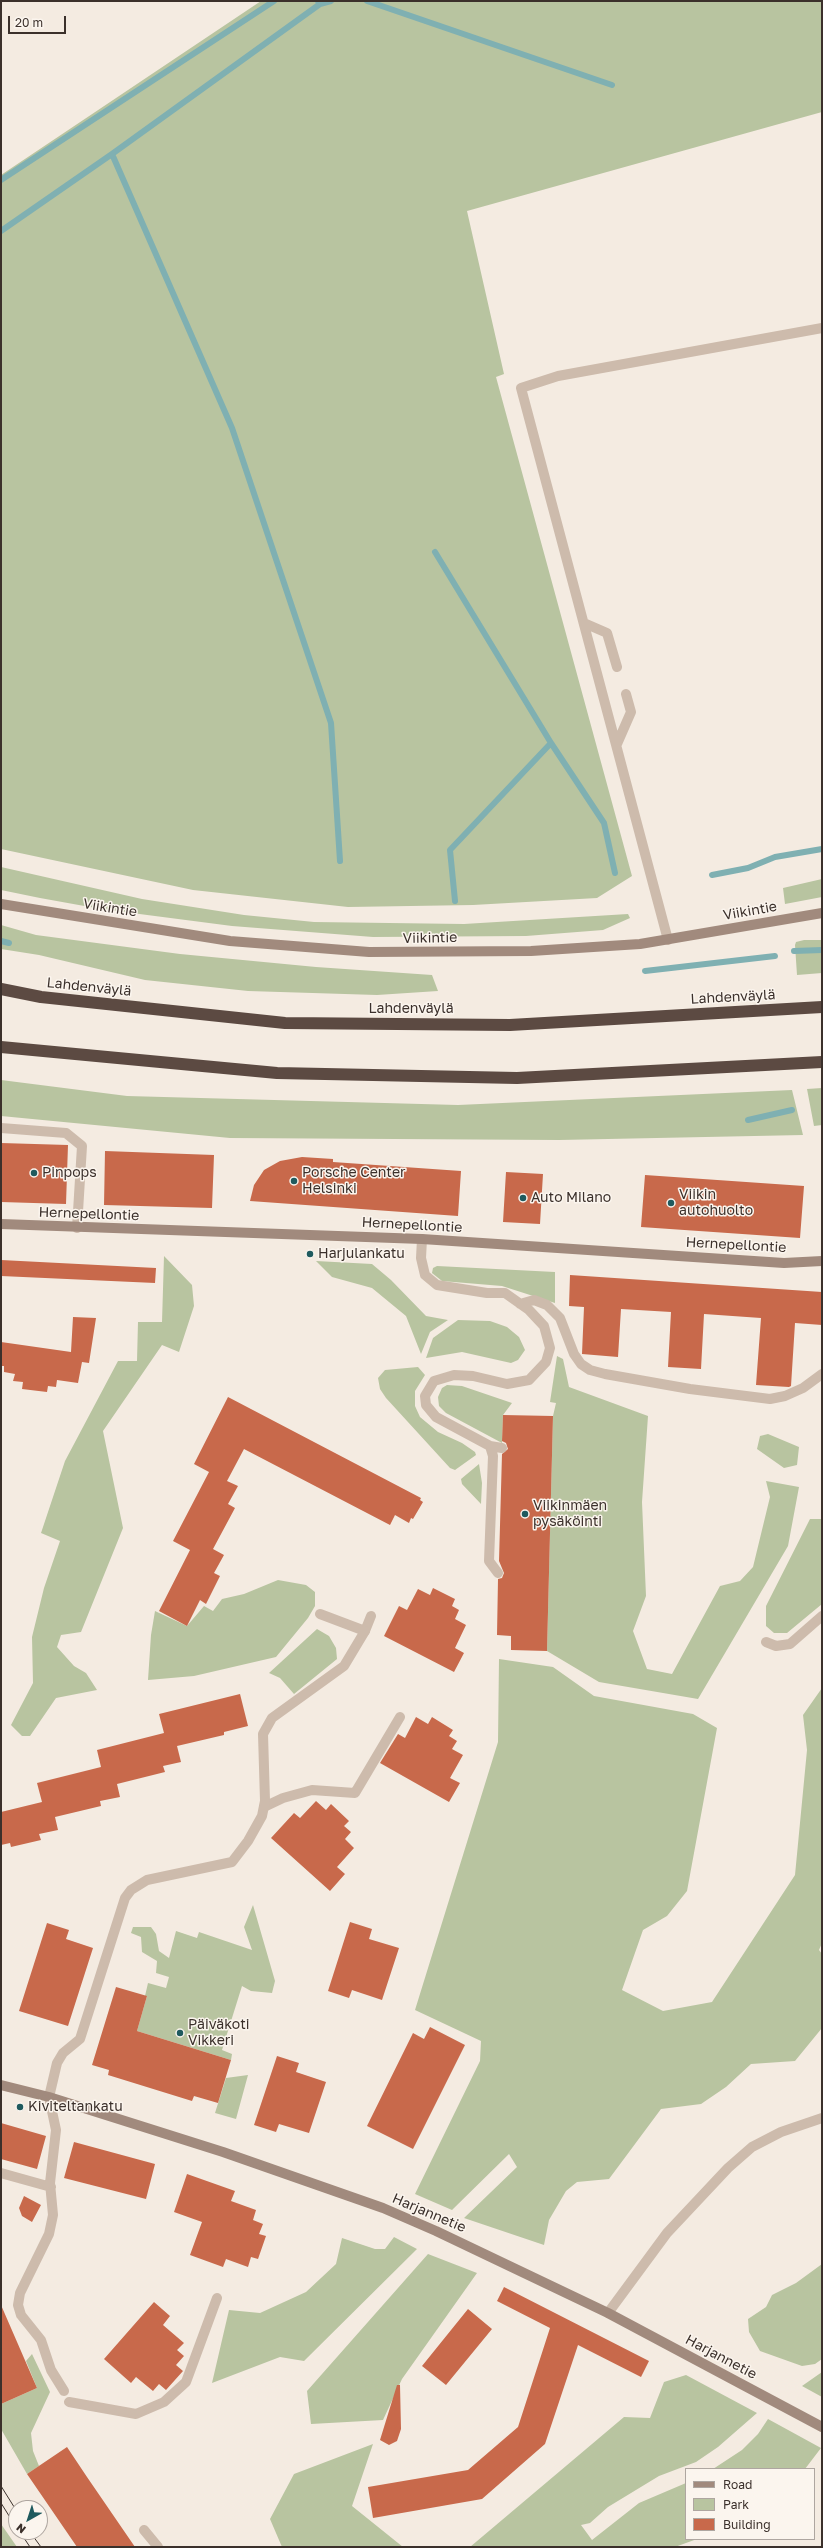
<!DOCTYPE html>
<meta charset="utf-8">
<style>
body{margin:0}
#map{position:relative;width:823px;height:2548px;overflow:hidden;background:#f4ebe1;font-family:"Golos Text",sans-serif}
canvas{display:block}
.frame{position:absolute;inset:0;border:2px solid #3b302b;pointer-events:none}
.legend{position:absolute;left:685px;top:2468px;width:130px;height:72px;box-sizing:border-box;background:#fbf5ee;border:1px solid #aea6a0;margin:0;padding:5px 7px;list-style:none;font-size:12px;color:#3b302b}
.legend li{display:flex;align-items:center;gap:8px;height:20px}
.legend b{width:20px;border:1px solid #aea6a0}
.north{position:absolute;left:8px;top:2500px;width:40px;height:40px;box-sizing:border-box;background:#fbf5ee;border:1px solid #aea6a0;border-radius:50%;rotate:219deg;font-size:11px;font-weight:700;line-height:16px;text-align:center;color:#3b302b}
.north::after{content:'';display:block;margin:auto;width:14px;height:18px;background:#1f5a5e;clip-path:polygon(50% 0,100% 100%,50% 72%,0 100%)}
.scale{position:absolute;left:8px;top:16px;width:58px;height:18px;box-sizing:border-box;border:2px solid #3b302b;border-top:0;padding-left:5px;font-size:12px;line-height:14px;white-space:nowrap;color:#3b302b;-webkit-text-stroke:3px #fbf5ee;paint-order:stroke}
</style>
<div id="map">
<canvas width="823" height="2548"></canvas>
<div class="frame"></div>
<ul class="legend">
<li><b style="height:5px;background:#a18a7d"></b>Road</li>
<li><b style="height:11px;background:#b8c4a0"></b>Park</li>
<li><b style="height:11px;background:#c8694b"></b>Building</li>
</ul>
<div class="north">N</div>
<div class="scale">20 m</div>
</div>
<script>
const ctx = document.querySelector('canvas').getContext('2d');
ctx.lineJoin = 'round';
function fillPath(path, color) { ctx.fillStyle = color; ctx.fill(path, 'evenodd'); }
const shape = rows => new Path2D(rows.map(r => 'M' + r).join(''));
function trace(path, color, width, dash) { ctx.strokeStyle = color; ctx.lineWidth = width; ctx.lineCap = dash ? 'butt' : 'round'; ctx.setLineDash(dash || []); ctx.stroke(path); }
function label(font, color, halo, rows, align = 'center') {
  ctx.font = font + ' "Golos Text",sans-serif'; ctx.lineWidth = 3; ctx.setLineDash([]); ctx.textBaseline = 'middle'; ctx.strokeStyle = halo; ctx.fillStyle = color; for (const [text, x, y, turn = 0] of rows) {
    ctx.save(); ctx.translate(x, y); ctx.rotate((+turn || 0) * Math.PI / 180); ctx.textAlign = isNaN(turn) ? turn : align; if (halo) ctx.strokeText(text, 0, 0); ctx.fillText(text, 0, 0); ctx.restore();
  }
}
fillPath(shape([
 [261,1,822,1,822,112,467,211,504,374,496,377,632,876,597,898,473,905,348,907,193,890,1,849,1,175],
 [1,867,142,899,244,915,314,922,464,924,628,914,630,918,603,930,526,936,373,937,232,926,101,909,40,898,1,890],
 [822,879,822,897,785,904,783,888],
 [1,925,36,935,180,954,316,967,432,975,438,991,377,995,248,991,145,980,39,955,1,949],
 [804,940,822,940,822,973,797,975,795,945,796,942],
 [1,1080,127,1096,458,1105,792,1090,803,1135,559,1140,230,1138,1,1116],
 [822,1088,822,1125,814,1126,807,1089],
 [164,1256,192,1285,194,1306,179,1352,162,1345,103,1431,123,1528,81,1632,61,1635,57,1647,74,1666,86,1673,97,1690,56,1698,30,1736,22,1736,11,1725,33,1683,32,1637,44,1588,60,1541,41,1533,65,1461,118,1361,137,1361,138,1322,162,1322],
 [316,1261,372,1264,391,1280,426,1316,448,1320,430,1332,421,1354,406,1316,372,1288,332,1277],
 [437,1266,555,1272,555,1303,502,1286,442,1281,432,1273,433,1268],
 [458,1320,490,1321,507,1327,519,1337,525,1350,518,1360,511,1363,462,1352,426,1358,433,1338],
 [557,1356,563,1359,569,1387,648,1416,642,1502,646,1596,633,1631,647,1669,672,1674,720,1586,740,1581,753,1567,770,1497,766,1481,799,1487,788,1546,698,1699,599,1682,547,1651,553,1416,556,1403,550,1402],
 [418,1367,425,1375,415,1391,415,1406,420,1417,438,1432,462,1443,475,1452,476,1455,455,1470,450,1468,386,1398,380,1389,378,1378,385,1370],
 [447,1385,462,1386,512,1403,503,1415,502,1443,446,1413,439,1406,438,1397,442,1388],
 [768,1434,799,1447,797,1465,784,1468,757,1449,760,1436],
 [479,1464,482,1483,481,1504,462,1484,461,1479],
 [810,1519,822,1519,822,1604,787,1633,774,1633,766,1626,766,1606],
 [278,1580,306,1585,315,1592,315,1606,308,1618,276,1657,194,1676,148,1680,151,1635,155,1611,187,1626,204,1606,213,1611,222,1599,244,1594],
 [317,1629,329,1636,336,1648,337,1659,294,1694,280,1678,269,1673],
 [499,1659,553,1667,594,1696,693,1714,717,1728,687,1891,667,1916,643,1930,622,1990,663,2011,712,2002,795,1875,807,1750,803,1715,822,1688,822,1943,819,1950,822,1954,822,2028,795,2061,751,2064,726,2087,701,2104,661,2109,609,2179,577,2182,566,2191,549,2220,544,2245,464,2218,517,2167,509,2154,452,2210,415,2194,480,2061,481,2041,415,2010,498,1742],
 [253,1905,275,1981,272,1993,251,1991,242,1986,222,2050,232,2054,231,2060,137,2031,147,1996,145,1996,148,1983,166,1988,169,1977,156,1973,157,1961,142,1952,141,1937,131,1933,133,1927,151,1927,156,1934,159,1951,169,1958,176,1931,197,1938,199,1932,252,1950,244,1927],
 [248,2075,236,2119,215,2113,226,2078],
 [394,2237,417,2249,304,2361,280,2357,212,2383,229,2310,260,2313,306,2292,336,2264,342,2238,375,2249,385,2249],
 [428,2254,477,2273,402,2379,383,2420,311,2424,307,2391],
 [822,2264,822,2359,815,2364,802,2366,760,2351,749,2332,748,2319,766,2307,772,2295,796,2283],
 [32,2354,50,2392,31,2433,33,2451,39,2466,27,2474,1,2429,1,2404,37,2388,26,2361],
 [822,2372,822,2397,802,2386],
 [686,2375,757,2413,718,2447,696,2462,659,2476,608,2507,590,2523,581,2525,592,2540,639,2503,686,2483,686,2539,697,2539,675,2547,470,2547,624,2417,650,2418,664,2382],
 [768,2419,821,2448,805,2469,713,2469,742,2450,758,2434],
 [373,2444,352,2506,403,2547,282,2547,270,2519,294,2474],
 [1,2524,17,2547,1,2547]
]), '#b8c4a0');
trace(shape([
 [318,1,320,4,331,1],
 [367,1,612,85],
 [112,154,232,428,331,723,340,861],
 [1,180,274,1],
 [1,231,112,154,320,4],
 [435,552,551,743,450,850,455,901],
 [551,743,604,823,615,873],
 [712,875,748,868,775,857,822,849],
 [1,941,9,943],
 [794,951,822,950],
 [645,971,775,956],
 [748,1120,792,1110]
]), '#7fb0b2', 6);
fillPath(shape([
 [1,1143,68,1145,66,1204,1,1202],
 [105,1151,214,1155,212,1208,104,1205],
 [302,1157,333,1159,333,1162,461,1171,458,1216,250,1201,254,1185,264,1170,280,1161],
 [506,1172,543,1174,540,1224,503,1222],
 [645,1175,804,1186,800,1238,641,1227],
 [1,1260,156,1268,155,1283,1,1276],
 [570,1275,822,1292,822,1325,795,1323,791,1386,789,1387,756,1385,761,1318,704,1314,701,1369,668,1367,671,1312,621,1309,618,1357,582,1354,584,1307,569,1306],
 [73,1317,96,1318,89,1363,82,1362,78,1383,57,1380,56,1387,48,1386,47,1392,22,1389,23,1382,13,1381,15,1374,4,1372,4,1366,1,1366,1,1342,71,1352],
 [228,1397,421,1498,420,1500,423,1502,413,1519,411,1518,409,1523,395,1515,390,1525,244,1449,227,1481,238,1486,228,1504,235,1508,213,1549,224,1555,214,1573,220,1576,206,1604,200,1600,187,1626,159,1611,190,1550,173,1541,209,1472,194,1464],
 [503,1415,553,1416,547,1651,511,1650,511,1636,497,1635,498,1579,502,1578,504,1573,499,1561,502,1454,508,1449,506,1443,502,1441],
 [433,1588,455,1599,452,1606,459,1610,455,1619,466,1625,455,1648,464,1653,454,1672,384,1636,399,1606,407,1610,418,1589,430,1595],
 [240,1694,248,1726,224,1732,224,1735,177,1746,181,1762,163,1766,165,1772,117,1784,120,1797,100,1801,101,1806,55,1817,58,1830,39,1834,41,1840,11,1847,10,1843,1,1845,1,1812,42,1802,37,1783,101,1767,97,1750,164,1733,159,1714],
 [416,1717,428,1724,432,1717,453,1730,449,1736,457,1741,452,1749,463,1755,450,1778,460,1783,449,1802,380,1763,398,1734,405,1738],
 [316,1801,326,1810,331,1804,349,1821,344,1826,351,1832,345,1839,354,1848,337,1867,345,1874,330,1891,271,1838,294,1813,300,1818],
 [350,1922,372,1929,369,1939,399,1948,382,2000,352,1990,349,1998,328,1991],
 [47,1923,69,1930,66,1939,93,1948,68,2026,19,2011],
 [116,1987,147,1996,137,2031,231,2060,218,2103,194,2096,192,2101,108,2075,109,2070,92,2065],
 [430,2027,465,2045,413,2149,367,2126,413,2033,424,2039],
 [277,2056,299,2063,296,2072,326,2082,309,2133,279,2124,276,2132,254,2125],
 [1,2123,46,2136,37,2169,1,2159],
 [74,2142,155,2164,146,2199,64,2178],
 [187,2174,235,2191,231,2201,256,2210,253,2220,263,2224,259,2234,266,2236,258,2259,251,2257,248,2267,226,2259,223,2267,190,2255,202,2222,174,2212],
 [24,2196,41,2205,32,2222,22,2216,19,2208],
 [504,2287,649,2361,641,2377,578,2345,545,2444,482,2499,373,2518,368,2487,468,2470,518,2427,550,2328,497,2301],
 [154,2302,170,2316,163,2325,184,2343,177,2350,184,2356,176,2365,183,2371,166,2390,159,2384,153,2391,136,2377,131,2383,104,2359],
 [1,2305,37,2388,1,2404],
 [468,2309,492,2329,446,2385,422,2366],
 [397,2385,400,2385,401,2429,397,2441,389,2445,380,2440],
 [67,2447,87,2477,135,2547,77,2547,27,2474]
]), '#c8694b');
trace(shape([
 [584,623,607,633,617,667],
 [617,744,631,712,626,694],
 [668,940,521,388,558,376,822,328],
 [1,1128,66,1133,82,1146,77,1228],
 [422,1239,421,1258,425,1275,437,1285,487,1293,505,1293,529,1310,544,1326,550,1348,546,1362,529,1380,507,1384,473,1376,454,1375,434,1381,425,1396,426,1405,436,1417,490,1446,493,1456,489,1561,498,1573],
 [520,1304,534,1300,547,1305,560,1318,574,1354,581,1364,590,1370,605,1374,690,1389,770,1399,785,1396,803,1388,822,1374],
 [490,1446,502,1448],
 [320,1614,365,1631,371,1616],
 [766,1642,776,1646,790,1644,822,1616],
 [264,1807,283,1798,312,1790,355,1793,400,1717],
 [49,2097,56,2130,50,2183,53,2215,49,2234,20,2293,18,2305,21,2315,41,2340,51,2370,64,2391],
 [1,2173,51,2187],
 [69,2402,136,2414,164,2402,186,2382,217,2298],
 [144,2530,158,2547]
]), '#cdbbac', 10);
trace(shape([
 [49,2097,57,2063,63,2053,80,2039,125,1898,131,1890,147,1880,232,1862,248,1841,262,1816,265,1801,263,1734,272,1718,344,1666,365,1631],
 [608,2313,667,2233,728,2168,752,2147,781,2132,822,2118]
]), '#cdbbac', 10);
trace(shape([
 [1,904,230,941,369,952,531,951,640,944,822,913],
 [1,1224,422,1239,784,1263,822,1261],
 [1,2085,49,2097,223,2152,383,2208,436,2231,608,2313,822,2427]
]), '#a18a7d', 10);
trace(shape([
 [1,989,41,997,285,1023,510,1025,822,1007],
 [1,1047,277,1073,517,1078,822,1062]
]), '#5c4a42', 12);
trace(shape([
 [1,2486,16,2510],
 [1,2503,16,2527],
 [20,2532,30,2547],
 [30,2532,41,2547]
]), '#3b302b', 1);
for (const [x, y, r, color] of [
 [34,1173,4,"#1f5a5e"],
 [294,1181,4,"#1f5a5e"],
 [523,1198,4,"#1f5a5e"],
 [671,1203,4,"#1f5a5e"],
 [310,1254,4,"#1f5a5e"],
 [525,1514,4,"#1f5a5e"],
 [180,2033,4,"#1f5a5e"],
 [20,2107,4,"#1f5a5e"]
]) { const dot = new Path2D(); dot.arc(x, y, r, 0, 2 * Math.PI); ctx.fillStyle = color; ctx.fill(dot); trace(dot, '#fbf5ee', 1.5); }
label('14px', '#3b302b', '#fbf5ee', [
 ["Viikintie",110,908,9],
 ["Viikintie",750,911,-10],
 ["Viikintie",430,938,-1],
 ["Lahdenväylä",89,987,6],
 ["Lahdenväylä",733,997,-3],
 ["Lahdenväylä",411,1009],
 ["Hernepellontie",89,1214,2],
 ["Hernepellontie",412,1225,3],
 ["Hernepellontie",736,1245,3],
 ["Harjannetie",429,2213,23],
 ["Harjannetie",721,2357,28]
]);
label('14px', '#3b302b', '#fbf5ee', [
 ["Pinpops",42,1173],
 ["Porsche Center",302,1173],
 ["Helsinki",302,1189],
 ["Viikin",679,1195],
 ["autohuolto",679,1211],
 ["Auto Milano",531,1198],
 ["Harjulankatu",318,1254],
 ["Viikinmäen",533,1506],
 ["pysäköinti",533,1522],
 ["Päiväkoti",188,2025],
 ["Vikkeri",188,2041],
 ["Kiviteltankatu",28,2107]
], 'left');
</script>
